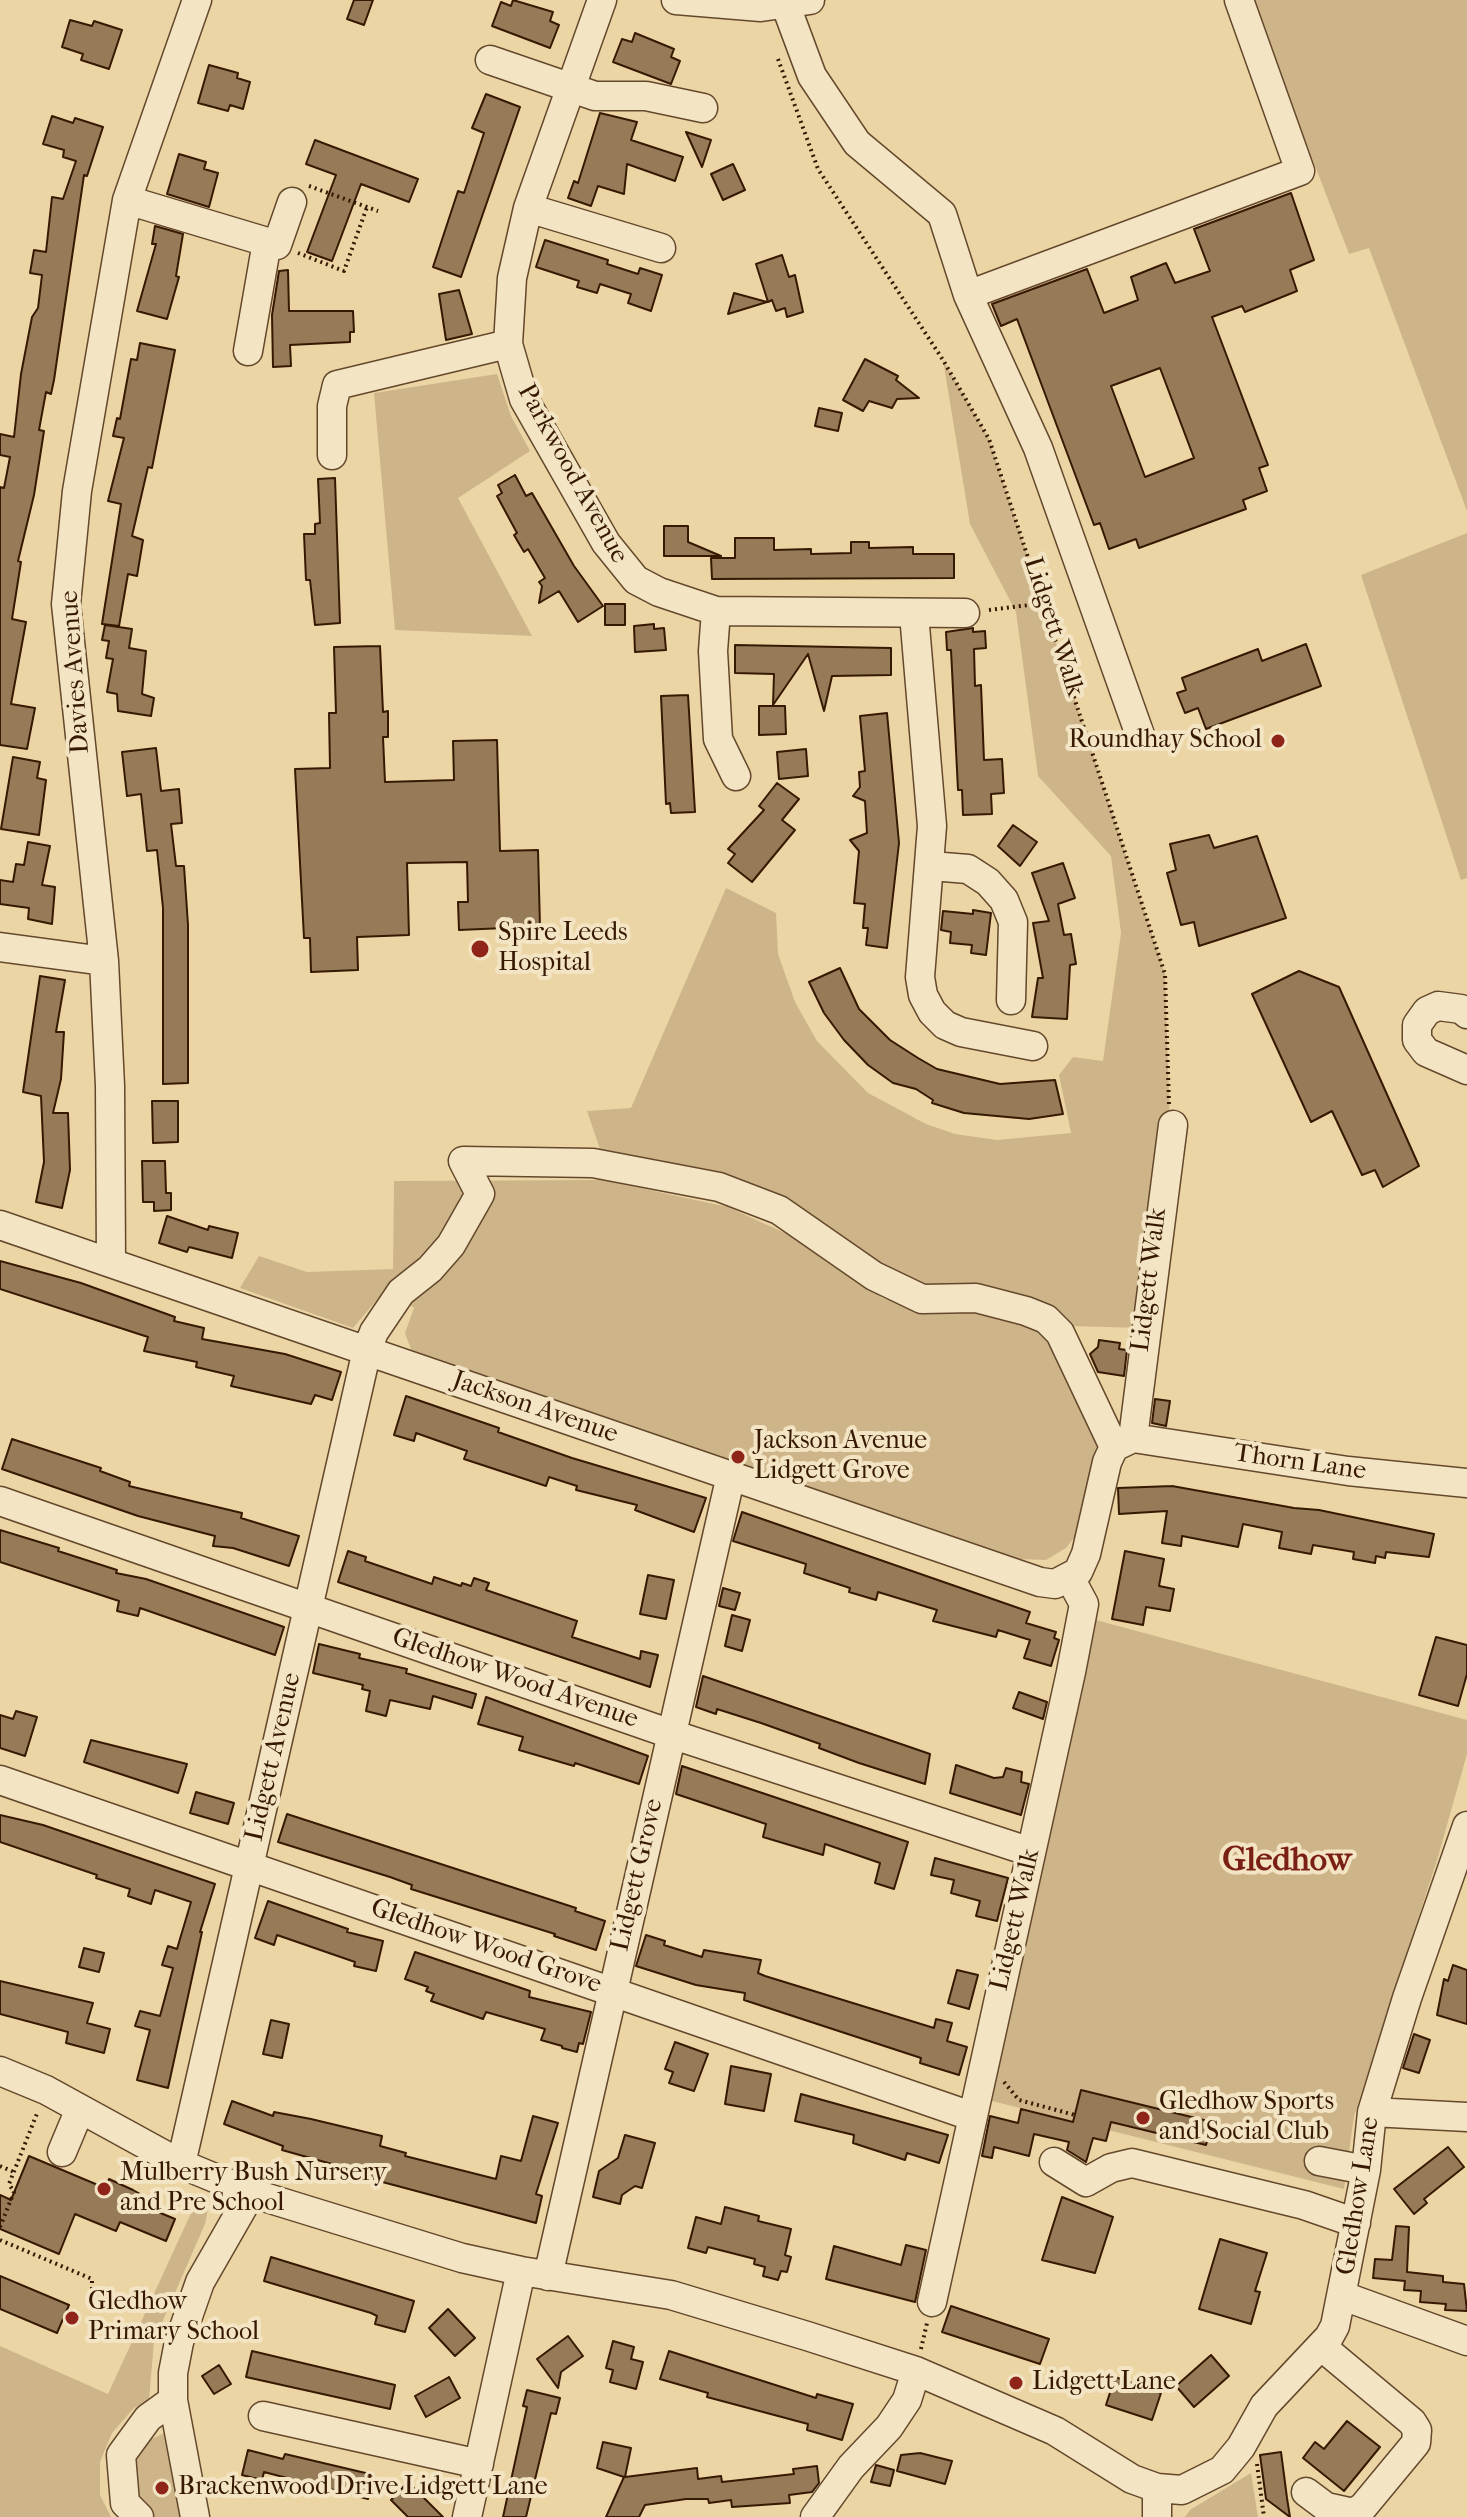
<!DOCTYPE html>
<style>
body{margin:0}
canvas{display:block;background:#ecd5a5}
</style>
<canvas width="1467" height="2517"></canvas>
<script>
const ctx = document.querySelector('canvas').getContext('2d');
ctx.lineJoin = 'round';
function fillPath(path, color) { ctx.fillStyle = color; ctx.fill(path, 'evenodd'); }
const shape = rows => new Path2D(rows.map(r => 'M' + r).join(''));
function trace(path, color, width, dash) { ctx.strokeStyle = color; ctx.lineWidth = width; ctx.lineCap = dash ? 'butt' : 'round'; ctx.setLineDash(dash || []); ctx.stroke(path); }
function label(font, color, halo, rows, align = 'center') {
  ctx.font = font + ' "IM FELL French Canon",serif'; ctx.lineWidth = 8; ctx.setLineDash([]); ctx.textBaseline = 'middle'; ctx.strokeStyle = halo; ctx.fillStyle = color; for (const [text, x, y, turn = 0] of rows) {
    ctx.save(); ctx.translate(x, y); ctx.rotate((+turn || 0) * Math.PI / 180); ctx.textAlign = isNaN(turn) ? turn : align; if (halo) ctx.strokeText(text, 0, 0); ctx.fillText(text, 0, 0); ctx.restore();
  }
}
fillPath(shape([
 [1251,0,1467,0,1467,511,1369,248,1349,254],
 [943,360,989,439,1165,974,1170,1125,1143,1328,1068,1326,1107,1416,1080,1530,1066,1548,1046,1560,1017,1559,412,1352,405,1333,414,1308,387,1288,353,1328,240,1288,259,1256,307,1272,393,1269,394,1181,603,1180,728,1207,822,1250,882,1298,921,1311,898,1280,817,1220,602,1155,587,1111,631,1108,726,888,776,913,778,954,795,1002,817,1041,868,1093,926,1124,955,1134,997,1140,1071,1133,1059,1075,1073,1057,1103,1061,1121,933,1111,856,1038,776,1016,612,970,524],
 [497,374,511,416,530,451,458,498,532,636,395,630,374,393],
 [1467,533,1467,878,1461,880,1361,575],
 [1096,1620,1467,1720,1467,1754,1438,1857,1354,2116,1344,2189,984,2099],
 [197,2200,208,2209,205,2224,154,2341,149,2400,134,2408,112,2433,100,2462,100,2495,111,2517,0,2517,0,2346,108,2394],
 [169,2431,181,2517,153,2517,140,2509,130,2480,134,2458,147,2441],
 [1251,2473,1258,2517,1185,2517,1190,2510]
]), '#cdb589');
const building = shape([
 [354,0,373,0,364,25,347,19,354,0],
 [513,0,553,12,550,21,559,25,550,48,492,26,501,2,511,6,513,0],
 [70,20,92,26,94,21,122,30,109,69,81,60,83,54,62,47,70,20],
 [635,33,674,49,671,57,680,61,671,84,613,62,622,39,632,42,635,33],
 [209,65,238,73,237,78,250,82,243,109,230,105,228,111,198,103,209,65],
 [486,94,520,107,461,277,433,267,458,191,464,193,484,133,472,128,486,94],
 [600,113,637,122,631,140,683,157,675,181,627,164,624,194,598,186,591,206,568,198,574,181,578,183,600,113],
 [52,116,73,123,75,118,103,127,87,176,84,175,54,380,51,394,46,392,39,430,44,431,34,495,18,561,21,562,12,619,26,622,11,704,35,708,27,749,0,745,0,487,4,488,10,457,0,455,0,434,14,437,21,374,32,317,38,308,42,275,30,273,34,250,46,252,52,197,63,199,76,161,63,157,64,150,43,144,52,116],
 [686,132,711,140,702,167,686,132],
 [315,140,418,179,409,202,361,184,332,261,307,252,336,175,306,164,315,140],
 [179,154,206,162,204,169,218,173,209,207,167,194,179,154],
 [733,164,745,190,723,200,711,174,733,164],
 [1291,193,1314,260,1290,270,1297,291,1245,312,1242,306,1212,317,1268,465,1259,468,1267,491,1243,500,1246,509,1139,548,1136,539,1109,549,1100,523,1094,525,1017,319,1001,326,992,304,1087,269,1104,313,1138,300,1131,277,1166,263,1175,283,1210,271,1194,229,1291,193],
 [1160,368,1194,458,1145,477,1111,386,1160,368],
 [155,226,183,234,176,276,179,277,167,319,137,311,156,244,152,244,155,226],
 [545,240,608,260,607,264,638,274,640,268,662,275,651,311,628,303,631,294,600,284,597,293,577,287,579,281,536,267,545,240],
 [782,255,789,277,795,275,803,312,787,317,785,308,776,311,772,300,768,302,756,264,782,255],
 [288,270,289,311,353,311,354,332,350,332,350,342,290,345,291,366,273,367,272,315,279,271,288,270],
 [459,290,472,334,446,340,439,294,459,290],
 [734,293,767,302,728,314,734,293],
 [140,343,175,350,152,468,148,467,132,536,143,540,137,576,128,574,119,626,102,624,121,504,108,501,124,438,113,436,117,418,120,419,131,359,137,360,140,343],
 [865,359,898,376,896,380,919,398,897,399,892,408,869,401,863,411,843,400,865,359],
 [819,408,842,413,838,431,815,426,819,408],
 [515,475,526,496,532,493,574,566,603,606,578,622,559,591,539,603,542,586,539,582,545,578,528,549,524,552,514,535,517,533,497,496,502,493,498,485,515,475],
 [335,478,340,623,315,625,310,580,306,580,304,534,315,534,315,524,320,523,318,479,335,478],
 [664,526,688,526,688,542,721,556,664,556,664,526],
 [735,538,774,538,774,550,811,549,811,554,851,553,851,542,869,542,869,548,913,547,913,554,954,554,954,578,712,579,711,558,735,558,735,538],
 [605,604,625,604,625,625,605,625,605,604],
 [654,624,654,629,664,628,666,650,635,652,634,626,654,624],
 [105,625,132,629,129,648,146,651,142,694,154,698,151,716,118,711,117,694,107,692,113,659,106,658,109,641,102,640,105,625],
 [973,628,973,632,985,631,986,648,974,649,975,686,981,685,984,760,1002,759,1004,793,991,794,992,814,963,815,962,790,958,790,951,650,947,650,946,632,973,628],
 [1306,644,1321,686,1206,729,1198,708,1185,713,1177,693,1186,690,1182,678,1258,649,1262,661,1306,644],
 [735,645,891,648,891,675,832,676,824,711,808,654,773,705,774,674,735,673,735,645],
 [380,646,383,712,388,711,388,737,383,737,385,782,454,780,453,741,497,740,500,851,538,850,540,927,523,928,523,936,505,937,505,928,459,930,458,902,468,902,467,862,407,863,409,935,357,937,358,970,311,972,310,938,304,938,295,769,330,768,329,713,336,713,334,647,380,646],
 [688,695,695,812,671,813,670,803,666,804,661,696,688,695],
 [759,706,785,706,786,734,759,735,759,706],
 [887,713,899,843,887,948,866,945,868,928,863,928,865,904,854,903,859,851,850,840,867,833,865,801,853,796,860,787,859,772,865,771,860,716,887,713],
 [156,748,161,791,179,789,182,823,171,824,176,866,184,866,188,925,188,1083,163,1084,163,908,157,850,147,851,141,794,127,796,122,752,156,748],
 [806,749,808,776,779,779,777,752,806,749],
 [13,757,40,762,37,778,46,780,39,835,1,829,13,757],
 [777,783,799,799,782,820,795,830,752,882,728,863,735,854,728,849,764,810,759,806,777,783],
 [1013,825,1037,842,1020,866,998,846,1013,825],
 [1209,835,1214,848,1257,836,1286,918,1199,946,1194,922,1181,925,1167,873,1176,870,1170,844,1209,835],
 [28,842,50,846,42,885,55,887,52,924,28,919,29,908,0,904,0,880,13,882,16,864,24,865,28,842],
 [1063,863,1075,898,1058,904,1064,935,1071,934,1076,964,1070,965,1067,1019,1032,1017,1038,978,1043,978,1033,923,1049,921,1032,873,1063,863],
 [973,910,991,913,986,955,971,953,972,945,950,943,951,932,941,930,943,911,973,914,973,910],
 [840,968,859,1009,890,1040,918,1058,937,1069,1000,1084,1055,1080,1063,1114,1029,1119,964,1113,932,1103,933,1100,916,1089,893,1083,868,1065,844,1040,824,1013,809,982,840,968],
 [1299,971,1339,987,1419,1166,1383,1187,1375,1170,1362,1175,1332,1111,1311,1122,1252,994,1299,971],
 [40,976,65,980,56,1032,64,1032,61,1079,53,1113,68,1113,70,1170,62,1208,36,1202,44,1162,41,1096,23,1092,40,976],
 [152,1101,178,1101,178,1142,153,1143,152,1101],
 [142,1161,165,1161,166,1193,171,1193,171,1210,154,1211,154,1202,143,1202,142,1161],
 [167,1216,208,1230,209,1226,238,1233,232,1258,189,1247,187,1252,159,1243,167,1216],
 [0,1261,81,1283,175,1317,174,1321,204,1328,202,1339,285,1354,341,1372,332,1400,315,1395,311,1404,231,1386,234,1376,196,1367,197,1362,144,1351,148,1337,0,1289,0,1261],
 [1099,1340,1120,1343,1119,1349,1127,1350,1124,1376,1098,1372,1090,1354,1098,1347,1099,1340],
 [406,1396,499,1428,498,1432,572,1458,706,1498,694,1532,635,1510,637,1505,576,1490,577,1486,549,1477,546,1486,464,1459,467,1451,416,1433,414,1441,394,1435,406,1396],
 [1155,1399,1170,1401,1166,1426,1152,1423,1155,1399],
 [12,1439,101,1468,100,1471,130,1482,129,1486,242,1513,241,1518,299,1536,289,1566,233,1548,213,1546,215,1536,138,1516,2,1469,12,1439],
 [1172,1486,1294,1508,1319,1510,1434,1534,1429,1557,1386,1552,1385,1558,1376,1556,1375,1563,1353,1559,1354,1552,1313,1545,1311,1554,1279,1548,1282,1532,1243,1524,1238,1547,1182,1536,1181,1546,1162,1543,1167,1511,1119,1514,1118,1488,1172,1486],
 [742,1512,1030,1612,1026,1623,1056,1632,1054,1638,1059,1640,1051,1666,1024,1658,1030,1640,998,1630,996,1637,933,1621,937,1610,878,1592,876,1600,849,1592,850,1588,804,1573,806,1564,733,1541,742,1512],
 [0,1530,59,1548,58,1551,117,1570,116,1573,146,1579,284,1627,275,1655,140,1608,138,1616,117,1611,119,1601,0,1562,0,1530],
 [348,1551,366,1557,365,1561,432,1584,434,1577,461,1586,462,1583,471,1586,474,1578,489,1583,486,1590,577,1621,572,1637,640,1659,641,1651,658,1655,650,1687,338,1582,348,1551],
 [1125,1551,1164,1559,1159,1586,1174,1589,1170,1611,1146,1607,1143,1625,1112,1619,1125,1551],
 [648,1575,674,1580,666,1619,640,1614,648,1575],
 [723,1588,740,1593,735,1610,719,1606,723,1588],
 [732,1615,750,1620,742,1651,725,1646,732,1615],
 [1436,1637,1467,1645,1467,1674,1458,1706,1419,1695,1436,1637],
 [319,1644,360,1654,359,1658,407,1669,406,1673,476,1694,472,1708,433,1696,430,1709,390,1700,386,1716,366,1711,370,1691,362,1689,363,1685,313,1673,319,1644],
 [703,1676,930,1754,925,1784,859,1763,819,1748,820,1744,761,1723,717,1709,716,1714,696,1707,703,1676],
 [1019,1692,1047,1702,1043,1719,1013,1708,1019,1692],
 [486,1697,648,1756,639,1784,575,1763,574,1766,519,1750,523,1737,478,1724,486,1697],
 [16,1711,37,1717,25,1756,0,1748,0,1715,13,1719,16,1711],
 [91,1740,187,1764,178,1793,84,1762,91,1740],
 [956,1765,994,1778,1003,1777,1006,1768,1022,1772,1021,1782,1029,1784,1021,1815,950,1793,956,1765],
 [682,1766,908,1842,894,1889,875,1883,880,1863,825,1844,823,1855,763,1837,766,1824,676,1794,682,1766],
 [196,1792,234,1803,228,1824,190,1813,196,1792],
 [287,1814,576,1908,575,1911,605,1921,596,1950,554,1936,555,1934,411,1889,412,1885,390,1877,278,1842,287,1814],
 [0,1815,43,1825,215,1884,200,1932,202,1932,168,2088,137,2080,150,2030,135,2026,140,2011,160,2016,173,1968,162,1965,168,1946,177,1949,191,1902,155,1890,151,1904,128,1896,130,1889,96,1878,97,1875,0,1842,0,1815],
 [935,1858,1008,1878,997,1921,976,1916,980,1901,951,1893,954,1880,931,1875,935,1858],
 [268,1901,348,1929,347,1932,383,1941,376,1971,354,1966,355,1962,277,1935,274,1945,255,1938,268,1901],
 [646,1935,665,1941,664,1945,702,1957,704,1950,761,1960,758,1973,765,1976,934,2028,936,2019,952,2023,947,2041,967,2047,959,2075,920,2063,921,2058,744,2000,745,1993,696,1985,636,1966,646,1935],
 [84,1948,104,1953,99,1972,79,1967,84,1948],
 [415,1952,530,1991,529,1997,591,2012,583,2044,579,2043,577,2052,562,2048,562,2046,541,2040,545,2029,486,2012,483,2019,431,2001,434,1994,426,1991,428,1987,405,1979,415,1952],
 [1453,1965,1467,1970,1467,2024,1437,2015,1444,1979,1448,1981,1453,1965],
 [957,1970,978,1975,969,2009,948,2003,957,1970],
 [0,1981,93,2003,87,2023,110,2029,104,2053,66,2043,68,2032,0,2014,0,1981],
 [271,2020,289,2024,282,2058,263,2054,271,2020],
 [1414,2034,1430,2040,1419,2073,1403,2068,1414,2034],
 [675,2042,708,2054,694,2091,669,2083,673,2072,665,2069,675,2042],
 [731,2066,771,2074,764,2111,725,2104,731,2066],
 [1081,2090,1212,2122,1206,2145,1111,2122,1106,2141,1093,2138,1086,2162,1067,2150,1069,2142,1034,2134,1029,2156,994,2147,992,2158,982,2156,990,2116,1018,2123,1021,2109,1073,2122,1081,2090],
 [801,2094,948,2135,939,2163,907,2153,905,2160,853,2143,854,2135,795,2121,801,2094],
 [232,2101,273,2116,274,2112,311,2119,382,2136,380,2146,406,2153,405,2156,496,2179,501,2156,521,2161,533,2116,558,2123,536,2194,542,2196,536,2223,345,2172,346,2168,282,2150,283,2146,224,2124,232,2101],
 [625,2135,655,2143,642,2188,635,2186,622,2195,620,2204,593,2197,599,2171,618,2158,625,2135],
 [1448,2147,1464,2167,1424,2199,1427,2203,1414,2214,1394,2189,1448,2147],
 [29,2156,105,2188,109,2179,133,2190,142,2195,139,2204,175,2219,166,2241,120,2222,116,2231,75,2214,59,2254,0,2229,0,2195,11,2200,29,2156],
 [1062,2197,1113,2217,1095,2273,1042,2260,1062,2197],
 [725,2207,759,2216,758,2221,791,2229,785,2255,791,2257,787,2272,781,2271,778,2280,763,2276,765,2267,754,2264,755,2259,708,2247,706,2253,688,2248,696,2217,721,2224,725,2207],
 [1396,2226,1409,2227,1407,2272,1443,2276,1443,2282,1464,2284,1467,2311,1445,2310,1446,2304,1420,2302,1421,2291,1404,2290,1405,2281,1373,2278,1375,2259,1392,2260,1396,2226],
 [1220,2239,1267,2253,1255,2291,1260,2292,1251,2324,1199,2309,1220,2239],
 [906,2245,926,2250,915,2302,826,2279,834,2246,901,2265,906,2245],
 [271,2257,414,2301,405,2332,375,2324,377,2316,371,2313,264,2281,271,2257],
 [0,2276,69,2305,57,2333,0,2309,0,2276],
 [951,2306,1049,2339,1040,2364,942,2332,951,2306],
 [448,2309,475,2338,455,2356,429,2328,448,2309],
 [568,2336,583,2356,561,2372,558,2388,537,2359,568,2336],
 [613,2341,634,2347,631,2359,643,2362,636,2389,610,2382,613,2370,606,2368,613,2341],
 [252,2351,395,2385,390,2409,246,2377,252,2351],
 [669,2351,816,2398,817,2394,853,2404,842,2440,807,2430,808,2424,707,2397,708,2393,660,2379,669,2351],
 [1211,2355,1229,2376,1194,2407,1176,2386,1211,2355],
 [219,2365,231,2384,214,2394,202,2376,219,2365],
 [449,2377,460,2398,426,2417,415,2396,449,2377],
 [1115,2377,1161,2393,1152,2420,1106,2405,1115,2377],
 [527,2390,560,2398,556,2414,551,2413,526,2517,503,2517,527,2407,523,2406,527,2390],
 [1347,2421,1380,2447,1344,2491,1303,2458,1315,2442,1324,2449,1347,2421],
 [603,2442,631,2448,625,2477,697,2468,698,2479,721,2476,722,2482,794,2474,793,2469,817,2466,819,2483,812,2492,789,2495,790,2503,732,2507,731,2500,709,2503,708,2499,686,2499,645,2505,639,2517,606,2517,624,2477,597,2468,603,2442],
 [248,2450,283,2459,285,2454,374,2475,368,2499,264,2472,262,2480,242,2475,248,2450],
 [1281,2452,1287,2498,1290,2517,1266,2499,1260,2455,1281,2452],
 [920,2453,952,2461,945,2484,897,2471,901,2455,920,2453],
 [876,2465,894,2470,890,2486,871,2482,876,2465],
 [408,2482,443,2517,408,2517,391,2500,408,2482]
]);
fillPath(building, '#957b57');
trace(building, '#371902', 2);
const minor = shape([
 [602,0,528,208,512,278,508,344,524,399,606,543,636,580,659,592,716,611,965,613],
 [676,0,761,7,810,0],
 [786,6,812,76,857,143,942,214,968,295,1300,171,1239,0],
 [490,60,595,96,646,96,703,108],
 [127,200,277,245,292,202],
 [528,208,661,248],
 [968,295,1038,448,1140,735],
 [248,351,267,242],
 [332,455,332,406,337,385,508,344],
 [716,611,713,651,718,739,736,776],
 [914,614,932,826,920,977,923,995,932,1012,945,1025,961,1032,1033,1046],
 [931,866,968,869,988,882,1004,900,1013,922,1011,1000],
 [0,947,104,961],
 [1467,1014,1461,1009,1438,1006,1427,1011,1417,1025,1417,1040,1426,1052,1467,1070],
 [0,1225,1040,1582,1055,1584,1078,1572,1086,1554,1107,1462,1114,1447,1133,1438],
 [111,1262,110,1086,104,961,66,604,77,491,127,200,197,0],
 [1133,1438,1348,1471,1467,1483],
 [1133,1438,1173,1125],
 [0,1501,671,1734,1031,1852],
 [0,1780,971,2116],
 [0,2071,46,2090,181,2164,251,2193,462,2258,521,2271,671,2295,807,2336,916,2371,1055,2431,1132,2479,1157,2488,1182,2490,1222,2470,1241,2447,1264,2406,1329,2337,1335,2326,1366,2170,1372,2112,1407,1998,1467,1826],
 [1372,2112,1467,2117],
 [62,2152,80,2109],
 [1319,2161,1366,2170],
 [1054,2162,1086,2182,1111,2168,1132,2163,1304,2205,1356,2223],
 [181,2164,367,1350,374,1332,401,1292,430,1269,451,1245,480,1194,463,1161,593,1163,719,1187,779,1210,874,1276,922,1299,976,1298,1026,1311,1046,1319,1060,1333,1114,1447],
 [548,2276,731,1475],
 [1343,2296,1467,2341],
 [932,2302,1071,1672,1084,1604,1070,1578],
 [263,2416,479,2464],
 [1306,2492,1326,2507,1353,2513,1363,2507,1416,2443,1417,2430,1412,2422,1321,2346],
 [139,2517,125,2503,121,2455,148,2418,173,2400],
 [195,2517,173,2400,173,2373,179,2342,200,2282,251,2193],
 [467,2517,521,2271],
 [815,2517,851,2467,889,2427,907,2400,916,2371],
 [1157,2517,1157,2488]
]);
trace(minor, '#64482b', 31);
trace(shape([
 [778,59,818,169,943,360,989,439,1165,974,1169,1104],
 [309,186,378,211],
 [298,253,344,271,367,207],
 [989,610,1046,603],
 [1004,2082,1019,2100,1075,2115],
 [0,2166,14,2172],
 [0,2227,14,2192,9,2184,38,2111],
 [0,2240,92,2279,92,2308],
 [921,2349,927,2323],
 [1257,2464,1264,2517]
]), '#371902', 4, [2, 4]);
trace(minor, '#f3e4c4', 28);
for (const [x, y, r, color] of [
 [1278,741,8,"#8f2418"],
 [480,949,10,"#8f2418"],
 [738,1457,8,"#8f2418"],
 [1143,2118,8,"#8f2418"],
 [104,2189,8,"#8f2418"],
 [72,2318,8,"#8f2418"],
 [1016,2383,8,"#8f2418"],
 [162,2488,8,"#8f2418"]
]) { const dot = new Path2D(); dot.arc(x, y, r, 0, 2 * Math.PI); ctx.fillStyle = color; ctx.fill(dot); trace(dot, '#f3e4c4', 3); }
label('26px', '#371902', '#f3e4c4', [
 ["Parkwood Avenue",572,474,61],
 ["Lidgett Walk",1053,627,72],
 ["Davies Avenue",76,672,-94],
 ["Lidgett Walk",1150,1280,-83],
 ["Jackson Avenue",535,1408,19],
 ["Thorn Lane",1300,1463,8],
 ["Gledhow Wood Avenue",515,1679,19],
 ["Lidgett Avenue",274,1757,-77],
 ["Lidgett Grove",638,1875,-77],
 ["Lidgett Walk",1016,1920,-77],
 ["Gledhow Wood Grove",486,1947,19],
 ["Gledhow Lane",1359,2196,-81]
]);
label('26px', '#371902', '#f3e4c4', [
 ["Roundhay School",1262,741,"right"],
 ["Spire Leeds",498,934],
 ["Hospital",498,964],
 ["Jackson Avenue",754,1442],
 ["Lidgett Grove",754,1472],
 ["Gledhow Sports",1159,2103],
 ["and Social Club",1159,2133],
 ["Mulberry Bush Nursery",120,2174],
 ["and Pre School",120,2204],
 ["Gledhow",88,2303],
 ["Primary School",88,2333],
 ["Lidgett Lane",1032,2383],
 ["Brackenwood Drive Lidgett Lane",178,2488]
], 'left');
label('bold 34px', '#7a1f14', '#f3e4c4', [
 ["Gledhow",1287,1862]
]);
</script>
